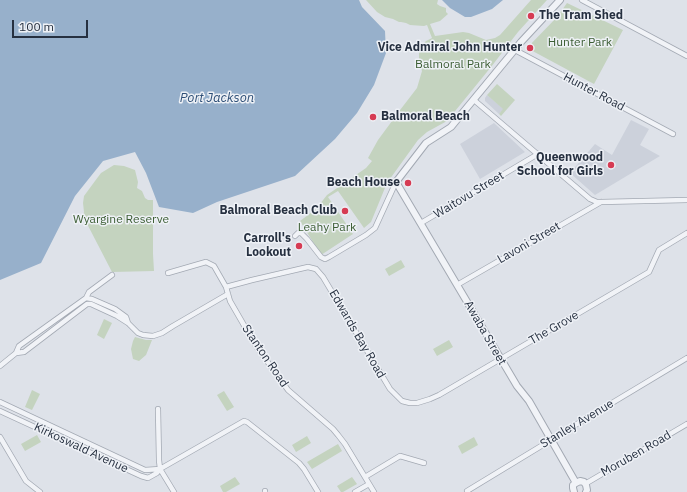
<!DOCTYPE html>
<style>
body{margin:0}
#map{position:relative;width:687px;height:492px;overflow:hidden;background:#dee2e9;font-family:"IBM Plex Sans",sans-serif}
canvas{display:block}
.scale{position:absolute;left:12px;top:20px;width:76px;height:18px;box-sizing:border-box;border:2px solid #263040;border-top:0;padding-left:5px;font-size:12px;line-height:14px;white-space:nowrap;color:#263040;-webkit-text-stroke:3px #eef1f6;paint-order:stroke}
</style>
<div id="map">
<canvas width="687" height="492"></canvas>
<div class="scale">100 m</div>
</div>
<script>
const ctx = document.querySelector('canvas').getContext('2d');
ctx.lineJoin = 'round';
function fillPath(path, color) { ctx.fillStyle = color; ctx.fill(path, 'evenodd'); }
const shape = rows => new Path2D(rows.map(r => 'M' + r).join(''));
function trace(path, color, width, dash) { ctx.strokeStyle = color; ctx.lineWidth = width; ctx.lineCap = dash ? 'butt' : 'round'; ctx.setLineDash(dash || []); ctx.stroke(path); }
function label(font, color, halo, rows, align = 'center') {
  ctx.font = font + ' "IBM Plex Sans",sans-serif'; ctx.lineWidth = 3; ctx.setLineDash([]); ctx.textBaseline = 'middle'; ctx.strokeStyle = halo; ctx.fillStyle = color; for (const [text, x, y, turn = 0] of rows) {
    ctx.save(); ctx.translate(x, y); ctx.rotate((+turn || 0) * Math.PI / 180); ctx.textAlign = isNaN(turn) ? turn : align; if (halo) ctx.strokeText(text, 0, 0); ctx.fillText(text, 0, 0); ctx.restore();
  }
}
fillPath(shape([
 [487,95,504,109,499,114,485,101,485,98],
 [631,120,649,129,640,145,660,156,595,195,570,173,595,144,612,155],
 [494,123,525,152,480,179,460,144]
]), '#ccd1db');
fillPath(shape([
 [366,0,438,0,437,4,440,6,446,8,446,12,448,14,440,21,430,24,435,36,463,32,469,33,486,40,495,38,500,35,531,0,547,0,518,32,491,67,447,121,427,132,418,140,387,183,371,222,364,228,338,191,328,197,353,234,321,255,300,221,316,209,327,195,366,168,372,161,368,158,378,140,392,121,390,120,395,113,397,114,417,88,422,71,419,62,419,53,421,46,426,41,432,38,427,25,424,26,410,25,406,23,401,22,399,22,393,19,385,17,377,12],
 [567,3,623,30,594,84,527,48,557,17],
 [497,84,515,100,501,116,499,114,503,109,487,95],
 [114,165,124,166,135,170,138,182,137,188,142,191,145,198,148,200,153,200,153,254,154,271,112,272,83,216,84,212,83,203,84,196,95,181,101,173],
 [401,260,405,267,389,276,385,269],
 [104,319,112,323,104,339,97,335],
 [135,337,146,340,152,340,146,355,139,361,133,359,131,349,133,341],
 [449,340,453,347,437,356,433,349],
 [32,390,40,394,32,410,25,407],
 [224,391,234,407,227,411,217,395],
 [37,435,41,442,25,451,21,444],
 [307,436,311,443,296,452,292,445],
 [474,437,478,445,462,454,458,446],
 [338,444,342,451,312,469,307,462],
 [235,477,240,484,226,492,223,492,220,486],
 [352,477,357,484,343,492,341,492,337,486]
]), '#c4d3bf');
fillPath(shape([
 [0,0,359,0,362,7,385,31,386,53,374,85,357,113,335,139,295,176,217,202,193,213,159,207,146,173,135,152,103,161,75,196,41,263,0,280],
 [442,0,503,0,492,9,471,17,465,17,450,8]
]), '#97b0cb');
const minor = shape([
 [582,0,687,56],
 [515,50,673,134],
 [474,100,590,199,597,202,601,202,687,200],
 [421,223,538,154],
 [295,236,298,233,301,233,307,239,321,257,325,259,329,257,366,235,375,228,396,182],
 [168,273,206,262,214,266,226,287,230,301,256,346,288,390,333,429,338,435,345,444,374,492],
 [457,285,601,202],
 [226,287,252,280,308,267,316,269,323,277,390,389,402,401,410,403,417,403,430,399,439,395,649,272,659,250,687,233],
 [86,298,89,292,112,275],
 [16,353,24,352,87,304,91,304,117,316,128,323,138,333,143,335,153,336,162,333,173,326,228,294],
 [0,366,16,353,19,346,86,298,92,299,115,309,126,317,128,323],
 [0,402,145,470,160,469],
 [158,409,159,460,160,469,174,492],
 [0,411,141,476,148,478,157,473,160,469,244,421,247,422,299,463,304,469,318,492],
 [0,437,26,481,40,492],
 [365,477,400,456,424,463],
 [585,484,687,424],
 [265,491,265,492],
 [467,491,551,440,557,436,687,358],
 [355,492,369,484]
]);
const tertiary = shape([
 [560,0,521,42,460,116,451,127,426,143,396,182,517,386,529,401,576,483],
 [574,492,573,488,573,485,576,483,580,481,584,482,586,485,587,490,586,492]
]);
trace(minor, '#a3a9b3', 6);
trace(tertiary, '#a3a9b3', 8);
trace(minor, '#f1f3f7', 4.5);
trace(tertiary, '#f1f3f7', 6);
for (const [x, y, r, color] of [
 [531,16,4,"#d63b53"],
 [530,48,4,"#d63b53"],
 [373,117,4,"#d63b53"],
 [611,165,4,"#d63b53"],
 [408,183,4,"#d63b53"],
 [345,211,4,"#d63b53"],
 [299,246,4,"#d63b53"]
]) { const dot = new Path2D(); dot.arc(x, y, r, 0, 2 * Math.PI); ctx.fillStyle = color; ctx.fill(dot); trace(dot, '#eef1f6', 1.5); }
label('bold 12px', '#263040', '#eef1f6', [
 ["The Tram Shed",539,16,"left"],
 ["Vice Admiral John Hunter",522,48],
 ["Balmoral Beach",381,117,"left"],
 ["Queenwood",603,158],
 ["School for Girls",603,172],
 ["Beach House",400,183],
 ["Balmoral Beach Club",337,211],
 ["Carroll's",291,239],
 ["Lookout",291,253]
], 'right');
label('12px', '#3b5d33', '#eef1f6', [
 ["Hunter Park",580,43],
 ["Balmoral Park",453,65],
 ["Wyargine Reserve",121,220],
 ["Leahy Park",327,228]
]);
label('12px', '#263040', '#eef1f6', [
 ["Hunter Road",594,92,28],
 ["Waitovu Street",469,195,-31],
 ["Lavoni Street",529,243,-30],
 ["The Grove",554,328,-30],
 ["Awaba Street",485,333,60],
 ["Edwards Bay Road",357,334,60],
 ["Stanton Road",265,356,56],
 ["Stanley Avenue",577,424,-31],
 ["Kirkoswald Avenue",81,448,25],
 ["Moruben Road",636,454,-30]
]);
label('italic 13px', '#2e4f77', '#eef1f6', [
 ["Port Jackson",217,98]
]);
</script>
